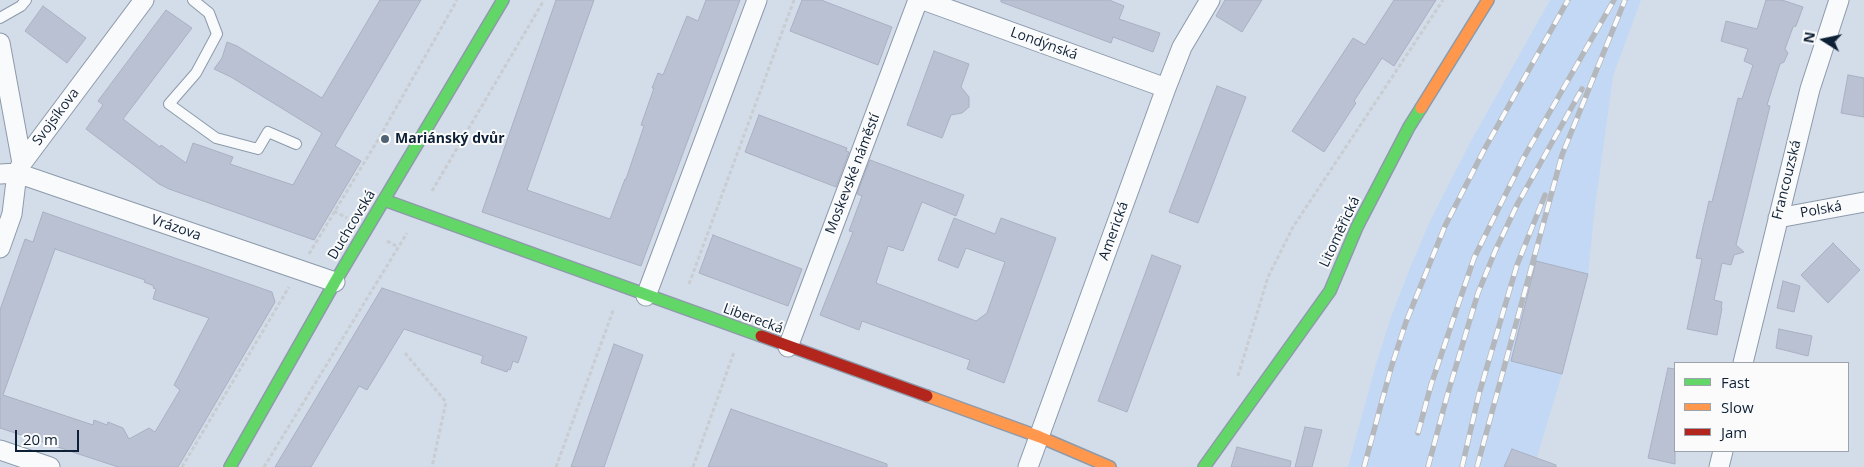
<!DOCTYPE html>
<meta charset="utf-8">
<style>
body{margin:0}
#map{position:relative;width:1864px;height:467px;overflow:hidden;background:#d3ddea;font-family:"Open Sans",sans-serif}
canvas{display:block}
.legend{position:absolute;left:1674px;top:362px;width:175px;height:90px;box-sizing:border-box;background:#fbfbfb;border:1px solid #9ca3ac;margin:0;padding:6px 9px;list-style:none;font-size:15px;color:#0d2036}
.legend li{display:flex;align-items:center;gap:10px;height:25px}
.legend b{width:25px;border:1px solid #9ca3ac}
.north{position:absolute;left:1799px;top:15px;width:50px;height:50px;-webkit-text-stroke:4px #fbfbfb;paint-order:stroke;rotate:280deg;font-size:14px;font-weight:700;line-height:20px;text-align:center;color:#0d2036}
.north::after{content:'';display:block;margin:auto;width:18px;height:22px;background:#0d2036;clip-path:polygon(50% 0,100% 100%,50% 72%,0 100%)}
.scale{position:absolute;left:15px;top:430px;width:64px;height:22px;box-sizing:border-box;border:2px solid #0d2036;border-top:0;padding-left:6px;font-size:15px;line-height:18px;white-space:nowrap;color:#0d2036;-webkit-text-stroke:4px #fbfbfb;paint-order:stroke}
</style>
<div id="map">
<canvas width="1864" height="467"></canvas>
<ul class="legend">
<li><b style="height:6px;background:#63d668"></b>Fast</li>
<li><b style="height:6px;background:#ff974d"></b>Slow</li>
<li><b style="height:6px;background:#b3261e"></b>Jam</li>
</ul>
<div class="north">N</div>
<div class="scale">20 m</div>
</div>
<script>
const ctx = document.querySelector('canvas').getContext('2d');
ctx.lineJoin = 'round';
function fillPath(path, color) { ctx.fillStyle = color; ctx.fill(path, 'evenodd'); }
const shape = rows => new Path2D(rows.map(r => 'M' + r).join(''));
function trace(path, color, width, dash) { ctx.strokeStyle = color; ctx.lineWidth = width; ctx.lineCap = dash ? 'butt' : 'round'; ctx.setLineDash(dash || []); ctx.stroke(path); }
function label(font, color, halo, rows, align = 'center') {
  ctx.font = font + ' "Open Sans",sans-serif'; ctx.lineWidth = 4; ctx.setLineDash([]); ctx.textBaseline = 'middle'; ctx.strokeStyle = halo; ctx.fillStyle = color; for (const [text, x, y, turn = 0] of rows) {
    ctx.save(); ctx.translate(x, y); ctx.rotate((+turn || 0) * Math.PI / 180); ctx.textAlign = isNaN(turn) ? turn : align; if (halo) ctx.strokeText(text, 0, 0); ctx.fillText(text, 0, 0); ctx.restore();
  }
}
fillPath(shape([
 [1550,0,1641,0,1613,76,1595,207,1588,274,1562,374,1534,467,1348,467,1376,364,1391,317,1410,268,1431,219,1470,143]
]), '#c2d8f4');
const building = shape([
 [380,0,421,0,335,146,361,161,314,240,169,189,159,184,86,129,103,105,98,101,166,10,192,28,123,119,160,147,161,145,186,163,193,143,233,157,230,164,293,185,322,133,231,77,214,69,222,58,227,42,237,46,322,98,380,0],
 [556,0,594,0,527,190,610,219,625,179,626,179,644,126,641,125,654,88,652,88,658,73,663,75,687,16,698,21,706,0,740,0,641,266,482,212,556,0],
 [802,0,821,0,892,27,878,65,790,31,802,0],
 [1001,0,1109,0,1124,6,1119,19,1160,33,1153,52,1113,37,1111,43,1001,2,1001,0],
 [1225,0,1262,0,1242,32,1216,16,1225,0],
 [1394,0,1436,0,1394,66,1382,58,1354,101,1356,103,1324,152,1292,131,1353,38,1365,45,1394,0],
 [1766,0,1782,0,1803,7,1796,26,1793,27,1785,49,1788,53,1784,62,1780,64,1767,105,1770,106,1736,245,1744,252,1734,255,1731,265,1722,263,1714,300,1722,302,1721,308,1722,308,1717,335,1687,329,1702,259,1696,258,1709,201,1712,202,1738,98,1742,99,1753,65,1744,61,1748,49,1721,41,1726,21,1757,29,1766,0],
 [43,6,86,38,67,63,25,31,43,6],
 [934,51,969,64,961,87,969,97,969,107,962,113,951,115,942,138,907,125,934,51],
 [1848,75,1864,78,1864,117,1841,113,1848,75],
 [1217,86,1246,97,1198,223,1169,212,1217,86],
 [759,115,847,148,846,151,849,152,836,187,745,152,759,115],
 [870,160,964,195,956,216,922,202,903,251,888,246,876,283,976,321,987,313,1005,262,966,248,958,268,938,260,954,218,995,234,1001,218,1056,238,1004,383,967,369,970,360,862,321,859,330,820,315,853,232,849,231,862,196,857,194,870,160],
 [43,212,272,292,275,302,178,467,118,467,0,428,0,310,25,239,33,242,43,212],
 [55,249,145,280,144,282,154,286,153,288,156,289,153,299,209,318,174,385,180,390,155,432,149,428,129,439,123,428,108,422,107,425,94,420,93,425,3,395,55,249],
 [713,235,802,269,788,306,699,273,713,235],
 [1833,243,1860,270,1828,303,1801,275,1833,243],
 [1152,255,1181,266,1127,412,1098,401,1152,255],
 [1536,261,1588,274,1562,374,1511,361,1536,261],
 [1783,281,1800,286,1794,312,1777,308,1783,281],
 [382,288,527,337,518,363,513,361,510,370,508,369,507,372,481,363,483,356,404,329,367,390,359,386,311,467,275,467,382,288],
 [1779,329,1812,336,1808,356,1776,348,1779,329],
 [614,344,643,355,604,467,571,467,614,344],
 [1668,368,1675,369,1675,464,1648,458,1668,368],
 [731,409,887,464,887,467,708,467,731,409],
 [1305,427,1322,430,1312,467,1295,467,1305,427],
 [1237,447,1291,461,1290,467,1231,467,1237,447],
 [1512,449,1556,465,1556,467,1504,467,1512,449]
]);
fillPath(building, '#bac1d3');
trace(building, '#a9b0c2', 1);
const lane = shape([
 [193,0,209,13,217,34,196,73,169,104,216,138,258,149,268,132,296,144],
 [0,18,21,6,26,0]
]);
const street = shape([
 [923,0,1166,88],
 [0,43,22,163],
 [0,174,17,173,335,282],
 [1778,218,1864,202],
 [0,248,12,214,17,173,22,163,144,0],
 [646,296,757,0],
 [788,347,918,0],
 [1743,363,1810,89,1839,0],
 [0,450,50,467],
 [1028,467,1166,88,1182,47,1210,0],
 [1719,467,1723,451]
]);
const fast = shape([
 [384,200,761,336],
 [230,467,335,282,503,0],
 [1204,467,1330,291,1357,227,1409,127,1421,108]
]);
const slow = shape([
 [1421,108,1488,0],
 [927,396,1040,437,1110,467]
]);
const jam = shape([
 [761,336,927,396]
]);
trace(lane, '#8d9aaa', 12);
trace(street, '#8d9aaa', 21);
trace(fast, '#8d9aaa', 14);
trace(slow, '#8d9aaa', 14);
trace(jam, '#8d9aaa', 14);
trace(shape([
 [432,191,544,0],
 [334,211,347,218],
 [387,241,398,247],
 [309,254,379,138,457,0],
 [689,284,794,0],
 [405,353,446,402,432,467],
 [1238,376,1268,277,1293,227,1443,0],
 [182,467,289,287],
 [264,467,407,233],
 [556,467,614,308],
 [693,467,734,352]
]), '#c9ccd0', 3, [4, 2.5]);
trace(lane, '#f8fafc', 10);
trace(street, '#f8fafc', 19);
trace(fast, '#63d668', 11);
trace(slow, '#ff974d', 11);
trace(jam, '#b3261e', 11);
const rail = shape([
 [1418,433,1431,385,1474,258,1524,157,1614,0],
 [1364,467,1391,368,1406,322,1445,226,1484,150,1568,0],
 [1428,467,1447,396,1478,293,1496,249,1518,203,1582,89],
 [1462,467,1479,394,1517,265,1545,195],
 [1477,467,1562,155,1625,0]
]);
trace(rail, '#b4b8bc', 5.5);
trace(rail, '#fbfbfb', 4, [11]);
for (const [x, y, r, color] of [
 [385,139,5,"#526275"]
]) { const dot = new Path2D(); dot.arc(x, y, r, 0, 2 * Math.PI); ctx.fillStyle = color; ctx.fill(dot); trace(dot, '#fbfbfb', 2); }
label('14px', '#0d2036', '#fbfbfb', [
 ["Londýnská",1044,44,20],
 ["Svojsíkova",56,117,-53],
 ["Moskevské náměstí",853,174,-69],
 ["Francouzská",1787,180,-76],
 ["Polská",1821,210,-10],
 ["Duchcovská",352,225,-59],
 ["Vrázova",176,228,19],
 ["Americká",1114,231,-70],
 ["Litoměřická",1340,232,-65],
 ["Liberecká",753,319,20]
]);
label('bold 14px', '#0d2036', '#fbfbfb', [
 ["Mariánský dvůr",395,139]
], 'left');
</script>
